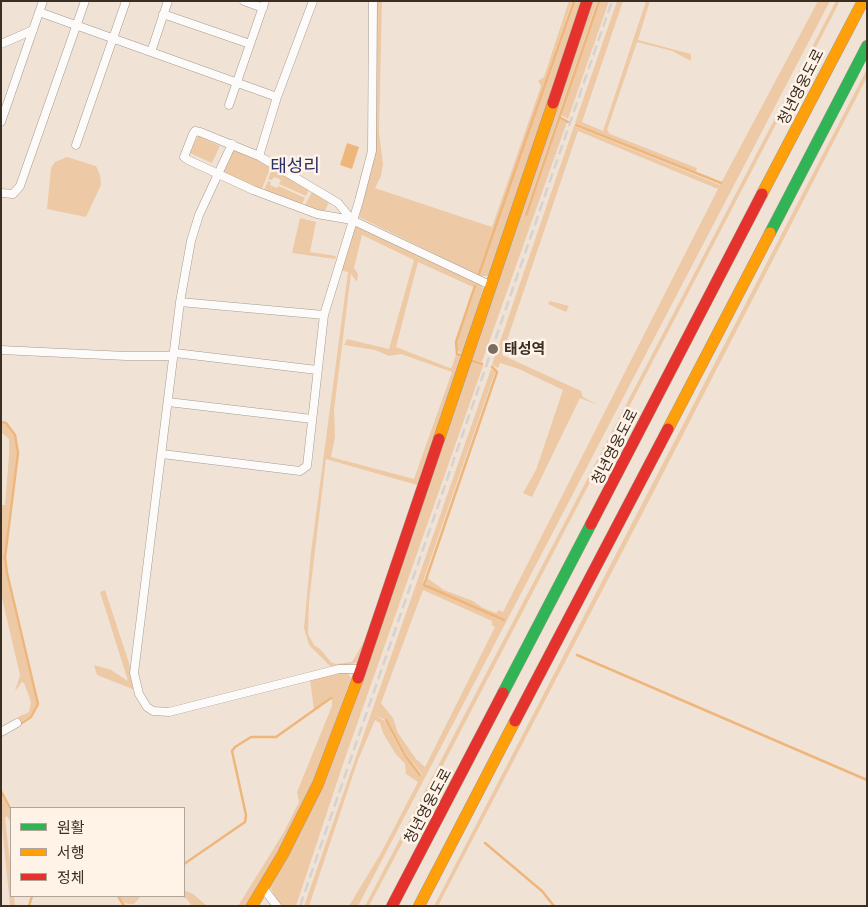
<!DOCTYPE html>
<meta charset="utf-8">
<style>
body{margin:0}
#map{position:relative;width:868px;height:907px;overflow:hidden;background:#f0e3d6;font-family:Lato,"Noto Sans KR",sans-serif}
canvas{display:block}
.frame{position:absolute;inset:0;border:2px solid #3b2f24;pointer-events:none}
.legend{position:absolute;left:10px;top:807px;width:175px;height:90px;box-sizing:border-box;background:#fff2e7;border:1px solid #b1a499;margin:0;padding:6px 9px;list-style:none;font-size:15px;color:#3b2f24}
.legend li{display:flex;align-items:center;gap:10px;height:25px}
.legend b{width:25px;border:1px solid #b1a499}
</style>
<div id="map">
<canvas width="868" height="907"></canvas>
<div class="frame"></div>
<ul class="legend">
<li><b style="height:6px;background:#30b455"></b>원활</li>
<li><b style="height:6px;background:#ff9f0a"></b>서행</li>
<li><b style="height:6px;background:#e5322d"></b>정체</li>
</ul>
</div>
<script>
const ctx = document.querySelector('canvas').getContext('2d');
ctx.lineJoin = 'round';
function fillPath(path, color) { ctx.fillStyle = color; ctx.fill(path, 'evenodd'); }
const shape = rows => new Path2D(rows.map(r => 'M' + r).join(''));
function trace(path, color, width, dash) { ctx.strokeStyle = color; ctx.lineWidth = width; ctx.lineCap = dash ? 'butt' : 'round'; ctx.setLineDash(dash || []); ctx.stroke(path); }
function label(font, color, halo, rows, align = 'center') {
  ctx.font = font + ' Lato,"Noto Sans KR",sans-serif'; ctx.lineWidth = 5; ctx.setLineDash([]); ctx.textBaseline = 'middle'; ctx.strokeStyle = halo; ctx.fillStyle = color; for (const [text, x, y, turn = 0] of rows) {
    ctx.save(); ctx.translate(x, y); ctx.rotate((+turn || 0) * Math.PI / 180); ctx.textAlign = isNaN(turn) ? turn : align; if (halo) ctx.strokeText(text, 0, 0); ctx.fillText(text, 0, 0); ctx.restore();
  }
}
fillPath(shape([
 [377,1,382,1,379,132,383,164,381,176,375,188,492,227,541,86,538,81,544,77,569,1,572,1,480,273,574,1,583,1,489,276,480,276,359,217,374,160],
 [592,1,597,1,524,216,526,216,560,119,567,122,482,362,475,360,470,358],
 [600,1,609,1,568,119,561,115],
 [617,1,623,1,582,122,603,131,646,1,650,1,638,40,691,54,691,61,672,51,637,42,607,130,610,134,697,168,696,172,575,123],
 [818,1,830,1,358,906,349,906,381,853,418,782,406,774,405,764,395,753,383,733,380,723,375,720,358,760,309,906,304,906,491,369,495,372,424,578,423,585,503,621,504,619,432,588,426,584,427,578,444,590,473,601,483,608,496,613,499,610,503,612,718,189,578,131,502,355,581,391,583,397,598,405,580,398,532,497,523,493,536,470,563,390,519,369,500,363,498,368,492,365,574,126,720,185],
 [423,590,483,617,492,621,492,625,495,627,425,767,416,759,398,733,393,718,381,703],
 [376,716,386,720,405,753,422,774,421,776,402,754,385,721],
 [836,1,840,1,415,819,369,906,365,906],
 [867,69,867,77,653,493,438,906,434,906],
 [198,136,220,146,212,163,190,153],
 [234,148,271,166,262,189,223,173],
 [67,157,96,166,100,175,101,185,86,217,47,209,51,168,55,162],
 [273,168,309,190,306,196,279,184,281,180,274,177,272,180,268,179],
 [268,181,271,182,270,185,277,188,279,186,305,198,302,204,264,190],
 [312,192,329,203,324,212,305,205],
 [300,218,316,222,310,252,336,256,335,259,292,253],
 [356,226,480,284,483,289,462,355,456,348,457,342,476,287,475,285,473,287,418,262,396,347,450,368,452,367,456,354,461,358,417,485,326,459,309,601,308,634,314,645,320,649,331,662,336,664,352,662,365,640,356,663,336,667,330,666,309,645,304,628,311,552,348,272,339,270,345,261,352,232],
 [362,235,414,260,389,349,347,339,344,345,375,350,389,356,401,354,452,372,414,479,331,457,335,437,334,410,351,274,357,282,358,274,354,268],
 [550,301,569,306,566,312,548,304],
 [469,361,483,366,342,767,296,906,280,906,270,887,289,853],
 [1,423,5,424,14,435,17,453,4,557,6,573,37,704,30,716,19,723,16,720,18,717,29,712,31,702,24,683,22,682,15,691,20,675,1,594,1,505,5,505,9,455,9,439,1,432],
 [105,590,129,663,135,690,97,675,94,665,111,670,128,681,100,592],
 [335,671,347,672,351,678,311,788,289,833,251,897,246,906,238,906,284,832,299,802,297,792,332,706,332,700,330,697,314,710,310,679],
 [1,794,11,813,11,823,7,816,5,818,11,871,11,896,14,896,15,906,10,905,1,817],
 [184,890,193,894,207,906,192,906,187,899,180,896,184,896],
 [119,896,141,896,134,904,129,904,124,903]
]), '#edc9a6');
fillPath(shape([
 [347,143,359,147,352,169,340,165]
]), '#efb67c');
trace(shape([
 [559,117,568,122],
 [576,125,721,183],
 [526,215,599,1],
 [479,274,574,1],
 [463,356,457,354,456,342,475,286],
 [470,360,482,364],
 [492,367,497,372,424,585,504,620],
 [1,422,6,423,15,435,18,453,5,557,7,573,38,704,31,717,19,725],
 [577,655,867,780],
 [386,720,404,754,420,775],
 [1,791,11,810],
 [485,843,542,891,554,906],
 [184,864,245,822,246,815,232,751,235,747,251,737,276,737,331,698],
 [118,896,124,906],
 [29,906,32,896]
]), '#efb67c', 2.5);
const street = shape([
 [244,1,263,8],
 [39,12,277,97],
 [163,14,250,44],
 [1,44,33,30],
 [151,52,168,1],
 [229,105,265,1],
 [1,122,43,1],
 [232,144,199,215,191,241,180,302,134,673,139,694,147,707,153,711,169,712,339,669,361,669],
 [76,145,126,1],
 [259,156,277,97,313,1],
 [1,193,13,194,20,186,85,1],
 [352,220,317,214,253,190,188,160,184,157,193,134,195,131,200,132,259,156,338,203,352,220,490,285],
 [180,302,324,315],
 [1,350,126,356,170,356,175,353,317,370],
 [168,402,312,419],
 [162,454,300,471,307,466,324,315,359,201,372,151,373,1],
 [1,732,17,723],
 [263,888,277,906]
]);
const fast = shape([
 [770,233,867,46],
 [503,693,591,524]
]);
const slow = shape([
 [762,194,863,1],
 [668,429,770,233],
 [439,439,553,103],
 [252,906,283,854,318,784,358,678],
 [419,906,515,721]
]);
const jam = shape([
 [553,103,587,1],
 [591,524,762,194],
 [358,678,439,439],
 [515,721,668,429],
 [392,906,503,693]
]);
trace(street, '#a59a8f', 9);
trace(fast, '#a59a8f', 12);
trace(slow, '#a59a8f', 12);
trace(jam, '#a59a8f', 12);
trace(street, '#fdfbf9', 8);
trace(fast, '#30b455', 11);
trace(slow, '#ff9f0a', 11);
trace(jam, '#e5322d', 11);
trace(shape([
 [300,906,612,1]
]), '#d6d2ce', 2.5, [10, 5]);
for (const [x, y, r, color] of [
 [493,349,6,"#7a6e62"]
]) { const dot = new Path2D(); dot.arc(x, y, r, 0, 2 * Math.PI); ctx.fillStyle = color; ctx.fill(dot); trace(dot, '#fff2e7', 2); }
label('15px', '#3b2f24', '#fff2e7', [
 ["청년영웅도로",801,87,-63],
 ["청년영웅도로",615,447,-63],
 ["청년영웅도로",428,806,-62]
]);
label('bold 15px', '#3b2f24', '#fff2e7', [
 ["태성역",504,349]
], 'left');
label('18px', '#29306a', '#fff2e7', [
 ["태성리",295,166]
]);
</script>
